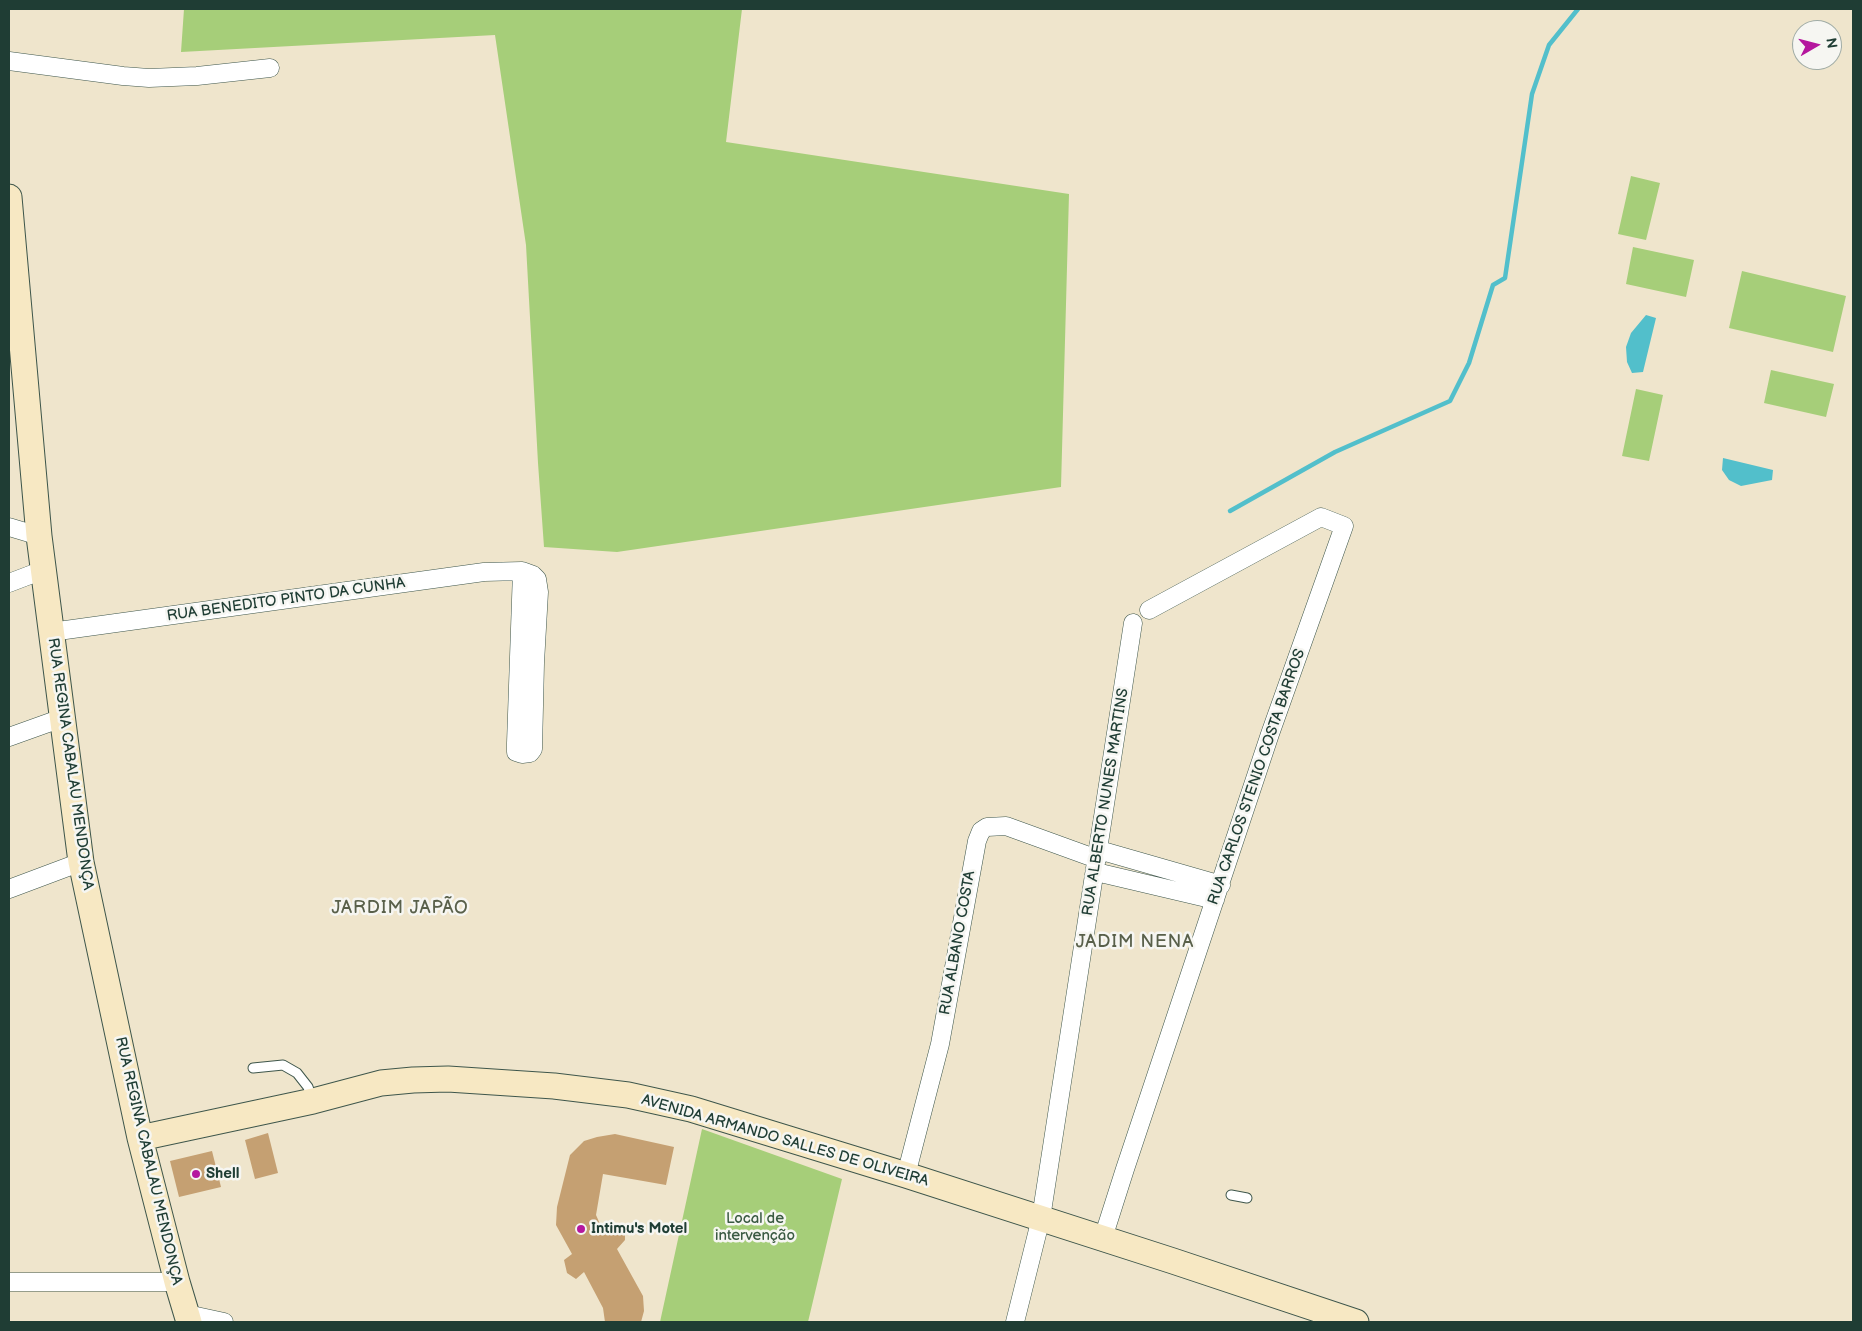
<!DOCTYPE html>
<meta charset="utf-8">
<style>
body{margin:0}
#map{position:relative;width:1862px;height:1331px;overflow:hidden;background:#efe5cc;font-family:"Balsamiq Sans",sans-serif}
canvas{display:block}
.frame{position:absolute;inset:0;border:10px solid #1f3d34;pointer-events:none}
.north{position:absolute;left:1792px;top:20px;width:50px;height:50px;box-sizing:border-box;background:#f6f6f2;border:1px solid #a0aca6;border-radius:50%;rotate:82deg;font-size:14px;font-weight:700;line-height:20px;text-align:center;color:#1f3d34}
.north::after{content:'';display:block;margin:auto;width:18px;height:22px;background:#b5179e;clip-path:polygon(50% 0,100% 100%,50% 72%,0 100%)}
</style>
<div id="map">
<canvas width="1862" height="1331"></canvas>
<div class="frame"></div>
<div class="north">N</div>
</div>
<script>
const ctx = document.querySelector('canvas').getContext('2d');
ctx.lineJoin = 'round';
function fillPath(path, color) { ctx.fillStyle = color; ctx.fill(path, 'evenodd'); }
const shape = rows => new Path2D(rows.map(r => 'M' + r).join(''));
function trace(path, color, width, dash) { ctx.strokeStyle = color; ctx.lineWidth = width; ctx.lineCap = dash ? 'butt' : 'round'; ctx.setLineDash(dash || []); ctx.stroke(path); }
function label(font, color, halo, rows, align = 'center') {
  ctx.font = font + ' "Balsamiq Sans",sans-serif'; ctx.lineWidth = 5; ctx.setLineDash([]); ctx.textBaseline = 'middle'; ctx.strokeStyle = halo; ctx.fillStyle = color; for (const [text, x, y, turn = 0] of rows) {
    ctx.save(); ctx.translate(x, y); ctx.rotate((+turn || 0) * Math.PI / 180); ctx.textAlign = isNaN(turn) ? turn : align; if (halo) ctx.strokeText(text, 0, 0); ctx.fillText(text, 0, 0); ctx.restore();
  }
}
fillPath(shape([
 [184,9,742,9,726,142,1069,194,1061,487,617,552,544,547,538,463,526,245,495,35,181,52],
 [1631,176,1660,183,1646,240,1618,234],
 [1633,247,1694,260,1686,297,1626,284],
 [1742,271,1846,296,1833,352,1729,328],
 [1771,370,1834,384,1826,417,1764,403],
 [1636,389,1663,395,1649,461,1622,456],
 [702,1129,842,1179,808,1322,660,1322]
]), '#a6ce79');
fillPath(shape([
 [1646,315,1656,318,1643,372,1632,373,1627,362,1626,347,1631,333],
 [1723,458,1773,470,1772,480,1741,486,1729,480,1722,470]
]), '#52bfcb');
trace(shape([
 [1230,511,1335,452,1450,401,1469,363,1493,285,1505,278,1532,94,1549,45,1578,9]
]), '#52bfcb', 4.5);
fillPath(shape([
 [268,1133,278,1173,255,1179,245,1140],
 [615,1134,674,1147,666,1185,603,1174,596,1215,604,1233,616,1228,625,1231,625,1240,617,1249,643,1296,644,1311,641,1322,605,1322,603,1308,584,1272,576,1279,567,1273,564,1260,572,1254,556,1225,557,1207,570,1155,584,1141,597,1137],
 [212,1151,221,1187,179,1197,170,1161]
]), '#c5a072');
const lane = shape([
 [253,1068,283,1065,297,1073,308,1087,312,1099],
 [1231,1195,1247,1198]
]);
const street = shape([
 [9,61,123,76,149,78,197,76,270,68],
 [9,527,39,536],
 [9,583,43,570],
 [51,632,484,572,522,571,533,575,537,579,539,592,535,663,533,749,530,753,522,754,516,752,516,743,522,571],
 [9,737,62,718],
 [1099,850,1221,885],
 [1096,872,1215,900],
 [9,889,81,862],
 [906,1175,940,1044,977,841,981,831,987,827,1006,826,1097,859],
 [1103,1238,1125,1169,1270,734,1344,526,1321,517,1149,610],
 [9,1282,177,1282],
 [187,1314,224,1322],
 [1015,1322,1041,1218,1133,623]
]);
const secondary = shape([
 [9,197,39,536,81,862,140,1138,177,1282,189,1322],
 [140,1138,313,1101,381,1083,413,1080,448,1079,554,1086,628,1095,691,1109,906,1175,1173,1261,1356,1322]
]);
trace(lane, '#3e564b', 11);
trace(street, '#3e564b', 19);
trace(secondary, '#3e564b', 27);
trace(lane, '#fff', 9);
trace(street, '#fff', 18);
trace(secondary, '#f7e8c3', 25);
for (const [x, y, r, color] of [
 [196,1174,5,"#b5179e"],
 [581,1229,5,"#b5179e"]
]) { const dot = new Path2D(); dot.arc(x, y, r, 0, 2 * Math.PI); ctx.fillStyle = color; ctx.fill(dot); trace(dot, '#f6f6f2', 2); }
label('15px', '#1f3d34', '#f6f6f2', [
 ["RUA BENEDITO PINTO DA CUNHA",286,600,-8],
 ["RUA REGINA CABALAU MENDONÇA",70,764,82],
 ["RUA CARLOS STENIO COSTA BARROS",1257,777,-71],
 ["RUA ALBERTO NUNES MARTINS",1106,802,-81],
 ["RUA ALBANO COSTA",958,943,-80],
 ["AVENIDA ARMANDO SALLES DE OLIVEIRA",785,1141,16],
 ["RUA REGINA CABALAU MENDONÇA",148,1161,77]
]);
label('bold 15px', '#1f3d34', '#f6f6f2', [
 ["Shell",206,1174],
 ["Intimu's Motel",591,1229]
], 'left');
label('15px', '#3a5a42', '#f6f6f2', [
 ["Local de",755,1219],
 ["intervenção",755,1236]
]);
ctx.letterSpacing = '1px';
label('18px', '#59604a', '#f6f6f2', [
 ["JARDIM JAPÃO",400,908],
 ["JADIM NENA",1135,942]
]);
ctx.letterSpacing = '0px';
</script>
